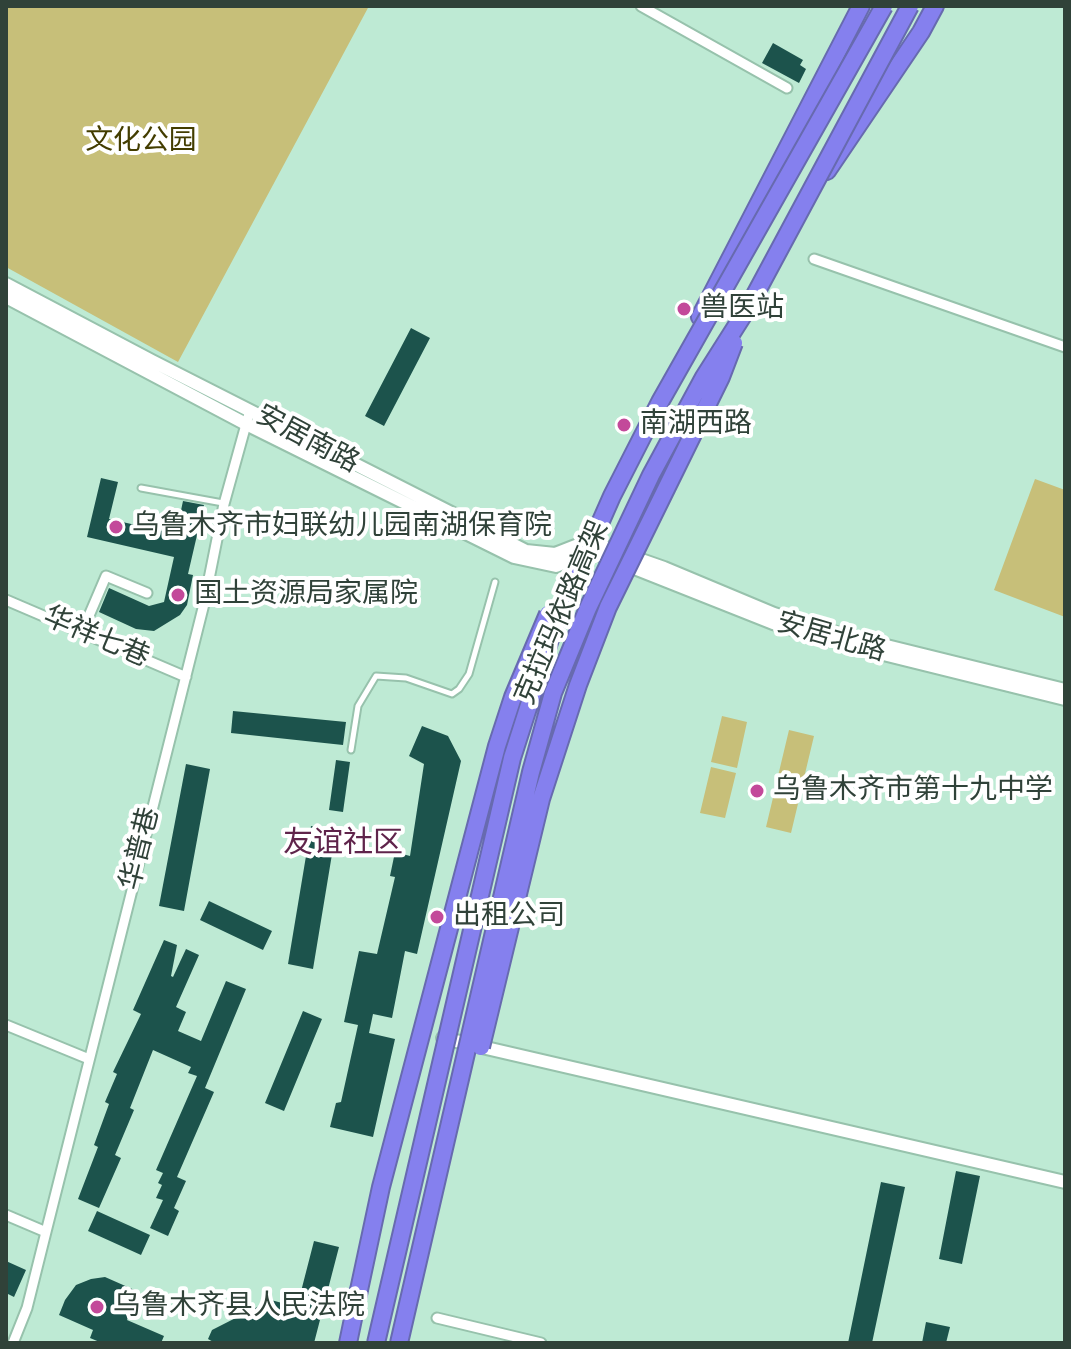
<!DOCTYPE html>
<meta charset="utf-8">
<style>
body{margin:0}
#map{position:relative;width:1071px;height:1349px;overflow:hidden;background:#beead4;font-family:"Sofia Sans Condensed",sans-serif}
canvas{display:block}
.frame{position:absolute;inset:0;border:8px solid #304239;pointer-events:none}
</style>
<div id="map">
<canvas width="1071" height="1349"></canvas>
<div class="frame"></div>
</div>
<script>
const ctx = document.querySelector('canvas').getContext('2d');
ctx.lineJoin = 'round';
function fillPath(path, color) { ctx.fillStyle = color; ctx.fill(path, 'evenodd'); }
const shape = rows => new Path2D(rows.map(r => 'M' + r).join(''));
function trace(path, color, width, dash) { ctx.strokeStyle = color; ctx.lineWidth = width; ctx.lineCap = dash ? 'butt' : 'round'; ctx.setLineDash(dash || []); ctx.stroke(path); }
function label(font, color, halo, rows, align = 'center') {
  ctx.font = font + ' "Sofia Sans Condensed","Noto Sans SC",sans-serif'; ctx.lineWidth = 8; ctx.setLineDash([]); ctx.textBaseline = 'middle'; ctx.strokeStyle = halo; ctx.fillStyle = color; for (const [text, x, y, turn = 0] of rows) {
    ctx.save(); ctx.translate(x, y); ctx.rotate((+turn || 0) * Math.PI / 180); ctx.textAlign = isNaN(turn) ? turn : align; if (halo) ctx.strokeText(text, 0, 0); ctx.fillText(text, 0, 0); ctx.restore();
  }
}
fillPath(shape([
 [6,6,369,6,178,362,6,267],
 [1035,479,1065,490,1065,617,994,590],
 [722,716,747,722,737,768,711,762],
 [789,730,814,736,803,782,778,776],
 [711,767,736,773,725,818,700,813],
 [777,781,802,787,791,833,766,827]
]), '#c7bf79');
fillPath(shape([
 [773,43,803,60,800,65,806,69,799,83,762,63],
 [411,328,430,338,384,426,365,416],
 [101,478,118,482,109,519,176,534,183,501,204,505,188,574,193,575,187,605,180,615,154,631,136,629,99,612,109,588,149,606,164,602,174,557,87,537],
 [233,711,346,722,343,745,231,733],
 [422,726,448,736,461,761,417,954,405,951,392,1018,373,1014,369,1033,395,1039,373,1137,330,1127,336,1103,341,1102,358,1025,344,1022,359,951,377,954,395,877,390,876,395,852,410,856,424,764,409,756],
 [336,760,350,762,343,812,329,810],
 [186,764,210,769,184,911,159,906],
 [311,826,336,830,313,969,288,964],
 [209,901,272,931,263,950,200,920],
 [164,940,177,945,171,976,173,977,186,949,199,955,176,1007,186,1012,178,1031,201,1041,226,981,246,989,205,1088,214,1092,177,1177,186,1181,174,1208,179,1211,168,1236,150,1228,163,1200,156,1198,162,1185,158,1183,163,1173,156,1170,197,1076,188,1073,191,1067,153,1050,130,1108,134,1110,115,1155,121,1158,99,1208,78,1199,98,1147,94,1145,109,1104,105,1102,117,1074,113,1072,141,1014,133,1010],
 [303,1011,322,1019,284,1111,265,1103],
 [956,1171,980,1176,962,1264,939,1259],
 [881,1182,905,1187,872,1343,848,1343],
 [97,1211,150,1235,141,1255,88,1231],
 [314,1241,339,1247,314,1343,215,1343,208,1339,212,1330,271,1300,297,1307],
 [6,1261,26,1270,14,1297,6,1293],
 [105,1277,139,1292,127,1320,164,1336,161,1343,102,1343,90,1338,93,1330,59,1315,65,1300,76,1285,91,1279],
 [926,1322,950,1327,946,1343,922,1343]
]), '#1c534c');
const lane = shape([
 [141,488,223,503],
 [351,750,358,706,376,676,406,678,452,694,459,689,469,674,495,582]
]);
const street = shape([
 [641,6,787,88],
 [814,259,1065,347],
 [6,600,186,677],
 [82,632,106,576,147,593],
 [6,1025,89,1059],
 [6,1215,46,1232,204,604,224,504,250,410],
 [437,1318,541,1343],
 [13,1343,27,1308,46,1232]
]);
const secondary = shape([
 [6,284,152,361,526,551,555,554,578,545,604,547,664,568,774,614,846,636,1065,690],
 [6,297,244,423,514,557,556,566,588,553,604,556,773,623,829,640],
 [847,645,1065,699],
 [443,1038,1065,1182]
]);
const highway = shape([
 [827,171,921,32,935,6],
 [700,317,861,6],
 [348,1343,359,1290]
]);
trace(lane, '#97c2ac', 9);
trace(street, '#97c2ac', 13);
trace(secondary, '#97c2ac', 16);
trace(highway, '#676aaf', 20);
trace(lane, '#fff', 5);
trace(street, '#fff', 9);
trace(secondary, '#fff', 12);
trace(highway, '#8580ee', 16);
const highwayBridge = shape([
 [481,1047,541,799,578,685,608,607,721,377,734,343],
 [359,1290,381,1187,497,746,513,697,548,614],
 [376,1343,512,758,553,630,612,496,660,402,884,6],
 [399,1343,531,772,553,693,588,608,651,475,704,377,749,306,910,6]
]);
trace(highwayBridge, '#676aaf', 20, []);
trace(highwayBridge, '#8580ee', 16);
for (const [x, y, r, color] of [
 [684,309,8,"#c3499a"],
 [624,425,8,"#c3499a"],
 [116,527,8,"#c3499a"],
 [178,595,8,"#c3499a"],
 [757,791,8,"#c3499a"],
 [437,917,8,"#c3499a"],
 [97,1307,8,"#c3499a"]
]) { const dot = new Path2D(); dot.arc(x, y, r, 0, 2 * Math.PI); ctx.fillStyle = color; ctx.fill(dot); trace(dot, '#fff', 3); }
label('28px', '#433d00', '#fff', [
 ["文化公园",141,142]
]);
label('28px', '#304239', '#fff', [
 ["兽医站",700,309],
 ["南湖西路",640,425],
 ["乌鲁木齐市妇联幼儿园南湖保育院",132,527],
 ["国土资源局家属院",194,595],
 ["乌鲁木齐市第十九中学",773,791],
 ["出租公司",453,917],
 ["乌鲁木齐县人民法院",113,1307]
], 'left');
label('28px', '#304239', '#fff', [
 ["安居南路",307,440,28],
 ["克拉玛依路高架",563,613,-67],
 ["华祥七巷",96,638,23],
 ["安居北路",831,638,16],
 ["华普巷",141,849,-76]
]);
label('30px', '#5f244b', '#fff', [
 ["友谊社区",343,844]
]);
</script>
